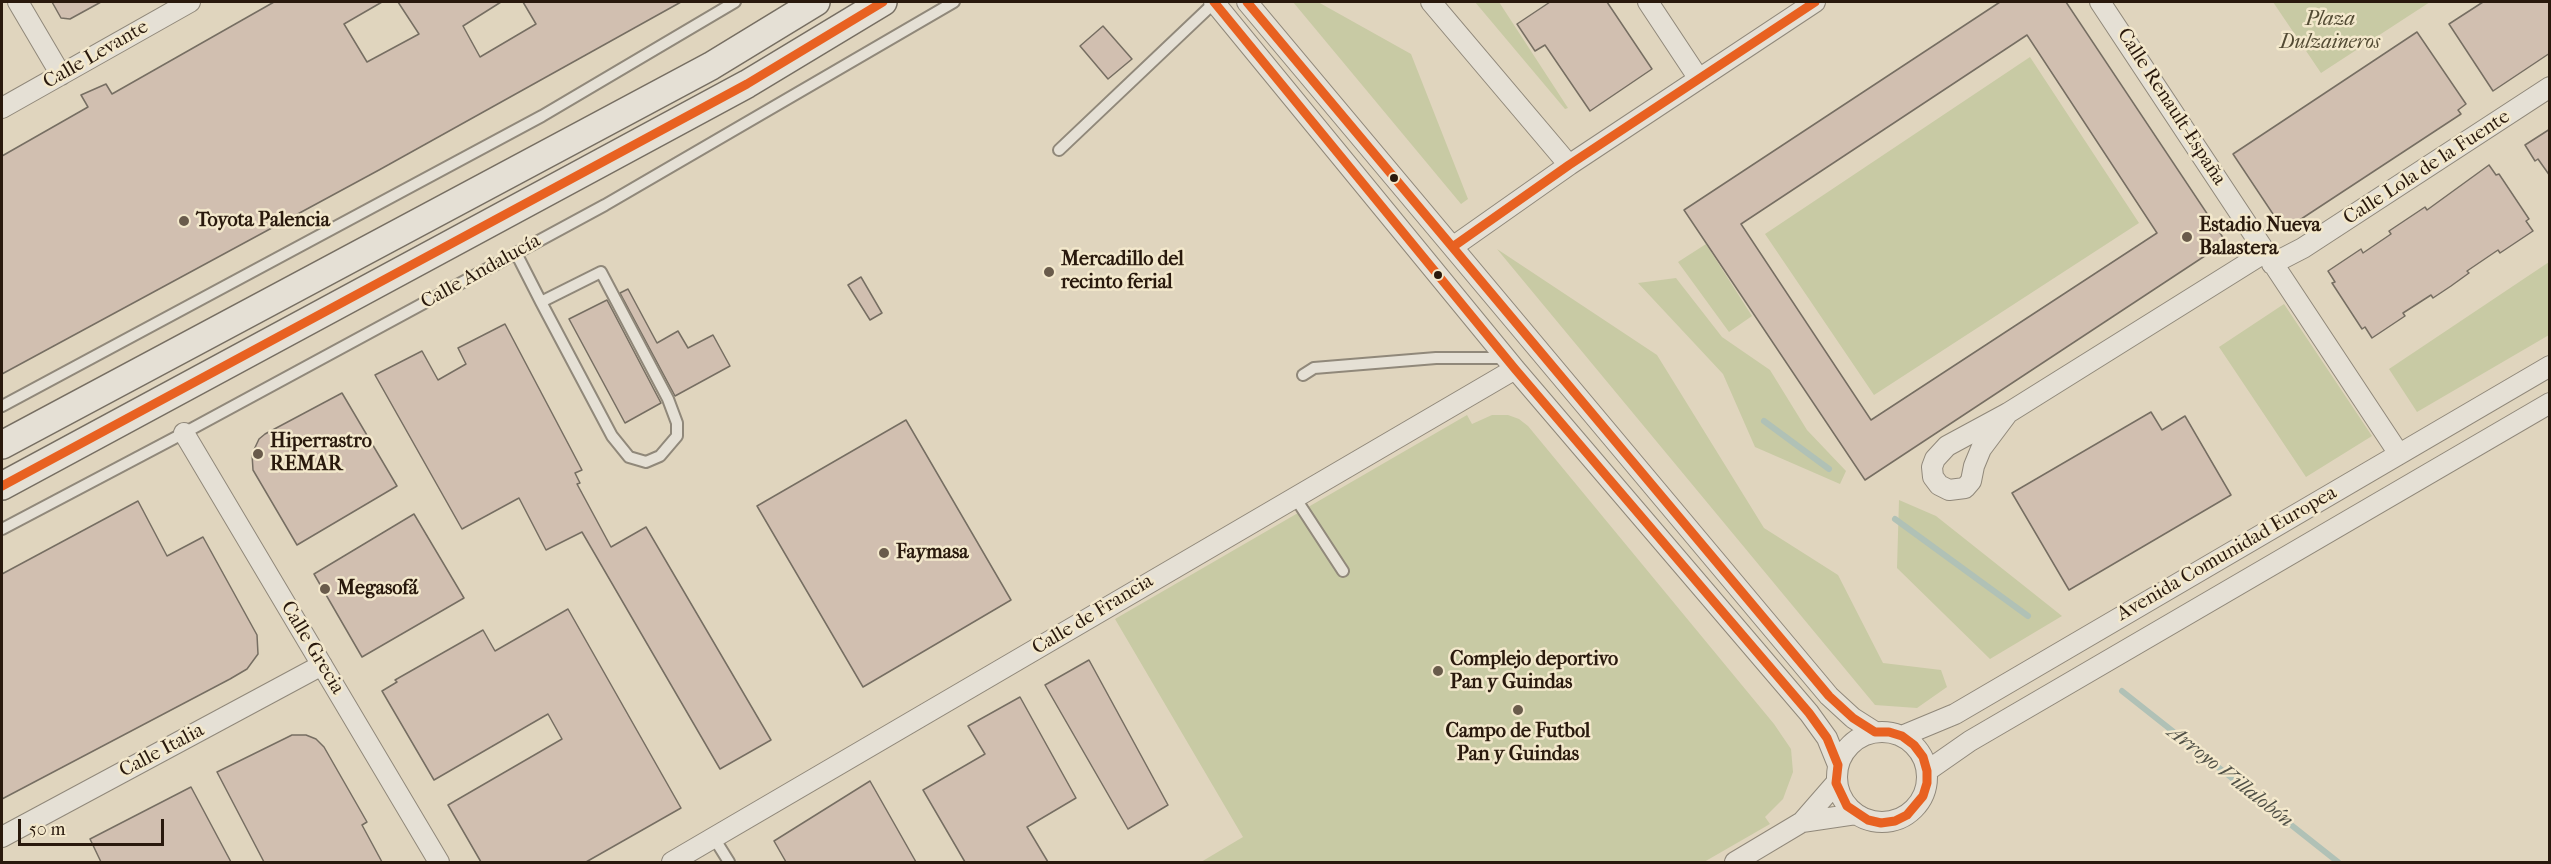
<!DOCTYPE html>
<meta charset="utf-8">
<style>
body{margin:0}
#map{position:relative;width:2551px;height:864px;overflow:hidden;background:#e0d5be;font-family:"IM FELL French Canon",serif}
canvas{display:block}
.frame{position:absolute;inset:0;border:3px solid #29190d;pointer-events:none}
.scale{position:absolute;left:18px;top:819px;width:146px;height:27px;box-sizing:border-box;border:3px solid #29190d;border-top:0;padding-left:8px;font-size:18px;line-height:21px;white-space:nowrap;color:#29190d;-webkit-text-stroke:4px #f3e8cc;paint-order:stroke}
</style>
<div id="map">
<canvas width="2551" height="864"></canvas>
<div class="frame"></div>
<div class="scale">50 m</div>
</div>
<script>
const ctx = document.querySelector('canvas').getContext('2d');
ctx.lineJoin = 'round';
function fillPath(path, color) { ctx.fillStyle = color; ctx.fill(path, 'evenodd'); }
const shape = rows => new Path2D(rows.map(r => 'M' + r).join(''));
function trace(path, color, width, dash) { ctx.strokeStyle = color; ctx.lineWidth = width; ctx.lineCap = dash ? 'butt' : 'round'; ctx.setLineDash(dash || []); ctx.stroke(path); }
function label(font, color, halo, rows, align = 'center') {
  ctx.font = font + ' "IM FELL French Canon",serif'; ctx.lineWidth = 5; ctx.setLineDash([]); ctx.textBaseline = 'middle'; ctx.strokeStyle = halo; ctx.fillStyle = color; for (const [text, x, y, turn = 0] of rows) {
    ctx.save(); ctx.translate(x, y); ctx.rotate((+turn || 0) * Math.PI / 180); ctx.textAlign = isNaN(turn) ? turn : align; if (halo) ctx.strokeText(text, 0, 0); ctx.fillText(text, 0, 0); ctx.restore();
  }
}
fillPath(shape([
 [1293,2,1318,2,1411,54,1468,199,1461,204],
 [1475,2,1499,2,1568,108,1565,109],
 [2273,2,2430,2,2321,73],
 [2030,57,2139,223,1874,395,1765,234],
 [1706,244,1752,316,1729,332,1678,262],
 [1497,249,1657,355,1764,528,1838,575,1883,663,1941,670,1947,687,1917,708,1875,705],
 [2549,262,2549,335,2417,412,2389,369],
 [1676,278,1722,337,1770,370,1807,430,1846,471,1840,484,1755,447,1723,374,1638,283],
 [2284,304,2372,436,2306,477,2219,347],
 [1467,415,1472,424,1492,415,1508,415,1519,419,1528,426,1774,724,1791,749,1793,772,1783,799,1765,817,1770,824,1704,862,1201,862,1243,837,1115,619],
 [1899,500,1936,516,2062,616,1990,659,1897,568]
]), '#c8caa4');
trace(shape([
 [1764,421,1829,469],
 [1895,519,2028,616],
 [2122,691,2338,862]
]), '#b0c1b6', 6);
const building = shape([
 [52,2,101,2,70,19,61,18,52,2],
 [274,2,382,2,344,24,367,62,419,34,398,2,501,2,463,26,480,57,536,24,523,2,681,2,379,170,2,374,2,156,88,107,81,95,106,84,112,94,274,2],
 [1550,2,1607,2,1652,69,1590,111,1545,45,1535,51,1517,24,1550,2],
 [2000,2,2066,2,2226,242,1865,480,1684,210,2000,2],
 [2027,35,2157,233,1871,420,1741,224,2027,35],
 [2483,2,2550,2,2550,53,2493,91,2449,24,2483,2],
 [1103,26,1132,59,1108,79,1080,46,1103,26],
 [2417,32,2466,104,2458,110,2461,114,2292,225,2288,221,2281,226,2233,154,2417,32],
 [2550,129,2550,176,2538,159,2535,161,2525,145,2550,129],
 [2489,165,2496,175,2499,174,2529,219,2526,221,2533,231,2500,253,2498,250,2467,271,2469,273,2451,286,2433,298,2431,295,2403,313,2405,316,2372,338,2365,327,2362,329,2332,283,2335,282,2328,271,2361,249,2363,253,2391,234,2389,231,2425,207,2427,210,2489,165],
 [861,277,882,313,870,320,848,285,861,277],
 [628,289,657,343,678,331,688,348,713,335,730,366,675,396,620,293,628,289],
 [607,300,661,403,625,423,569,319,607,300],
 [505,324,582,470,575,473,580,483,577,484,611,547,646,527,771,740,720,769,582,532,546,550,519,498,462,529,375,375,422,351,438,380,466,364,458,348,505,324],
 [342,393,397,486,297,545,253,470,252,454,259,439,265,434,342,393],
 [2151,412,2162,430,2185,416,2231,495,2069,590,2012,493,2151,412],
 [906,420,1011,600,863,687,757,506,906,420],
 [138,501,167,556,203,537,257,635,258,654,247,669,230,679,2,799,2,574,138,501],
 [414,514,464,598,362,657,314,574,414,514],
 [568,609,681,808,586,862,481,862,448,805,562,739,548,714,434,780,382,691,397,682,395,680,483,630,495,651,568,609],
 [1089,660,1168,805,1128,829,1045,685,1089,660],
 [1020,697,1076,798,1027,827,1048,862,965,862,923,790,985,754,968,726,1020,697],
 [292,735,306,735,316,739,324,747,367,822,362,825,382,862,264,862,217,772,292,735],
 [870,781,916,862,786,862,774,841,870,781],
 [191,787,231,862,101,862,90,839,191,787]
]);
fillPath(building, '#d1bfb0');
trace(building, '#766e62', 1.5);
const service = shape([
 [1059,150,1215,2],
 [516,253,541,302,612,436,629,457,646,462,660,456,677,436,677,423,668,399,601,272,541,302],
 [1303,375,1314,368,1436,358,1505,358],
 [2,406,542,116,735,2],
 [1294,496,1343,571],
 [2,529,184,433,605,205,954,2],
 [714,838,729,862]
]);
const minor = shape([
 [18,2,61,75],
 [1214,2,1515,369,1809,713,1827,738,1838,765],
 [1247,2,1829,696,1853,718,1875,732],
 [1431,2,1569,165],
 [1648,2,1699,79],
 [2100,2,2399,454],
 [2,108,190,2],
 [1454,246,1569,165,1815,2],
 [2272,264,2303,248,2550,87],
 [2008,413,1981,449,1974,466,1971,481,1965,488,1949,490,1939,485,1933,477,1932,467,1935,459,1947,446,2008,413,2264,253],
 [184,433,439,862],
 '1837 777a45 45 0 1 1 90 0a45 45 0 1 1-90 0Z',
 [1902,736,1955,714,2550,366],
 [1927,771,1970,741,2550,403],
 [1802,822,1856,814],
 [2,837,322,665],
 [672,862,1515,369],
 [1735,862,1802,822,1836,783]
]);
const secondary = shape([
 [2,445,711,66,816,2],
 [2,486,747,84,883,2]
]);
trace(service, '#90887a', 14);
trace(minor, '#90887a', 22);
trace(secondary, '#766e62', 30);
trace(service, '#e5e0d5', 10);
trace(minor, '#e5e0d5', 20);
trace(secondary, '#e5e0d5', 27);
trace(shape([
 [1214,2,1515,369,1809,713,1827,738,1838,765,1836,783,1847,806,1868,820,1881,823,1895,821,1907,815,1923,796,1927,783,1927,771,1923,757,1914,745,1902,736,1889,732,1875,732,1853,718,1829,696,1247,2],
 [1454,246,1569,165,1815,2],
 [2,486,747,84,883,2]
]), '#e86121', 9);
for (const [x, y, r, color] of [
 [1394,178,5,"#29190d"],
 [184,221,6,"#695b4b"],
 [2187,237,6,"#695b4b"],
 [1049,272,6,"#695b4b"],
 [1438,275,5,"#29190d"],
 [258,454,6,"#695b4b"],
 [884,553,6,"#695b4b"],
 [325,589,6,"#695b4b"],
 [1438,671,6,"#695b4b"],
 [1518,710,6,"#695b4b"]
]) { const dot = new Path2D(); dot.arc(x, y, r, 0, 2 * Math.PI); ctx.fillStyle = color; ctx.fill(dot); trace(dot, '#f3e8cc', 2); }
label('italic 20px', '#534b34', '#f3e8cc', [
 ["Plaza",2330,20],
 ["Dulzaineros",2330,43]
]);
label('20px', '#29190d', '#f3e8cc', [
 ["Calle Levante",96,55,-30],
 ["Calle Renault-España",2171,107,57],
 ["Calle Lola de la Fuente",2427,168,-33],
 ["Calle Andalucía",481,272,-29],
 ["Avenida Comunidad Europea",2227,554,-30],
 ["Calle de Francia",1093,615,-31],
 ["Calle Grecia",312,648,59],
 ["Calle Italia",162,751,-28]
]);
label('bold 20px', '#29190d', '#f3e8cc', [
 ["Toyota Palencia",196,221],
 ["Estadio Nueva",2199,226],
 ["Balastera",2199,249],
 ["Mercadillo del",1061,260],
 ["recinto ferial",1061,283],
 ["Hiperrastro",270,442],
 ["REMAR",270,465],
 ["Faymasa",896,553],
 ["Megasofá",337,589],
 ["Complejo deportivo",1450,660],
 ["Pan y Guindas",1450,683],
 ["Campo de Futbol",1518,732,"center"],
 ["Pan y Guindas",1518,755,"center"]
], 'left');
label('italic 21px', '#515147', '#f3e8cc', [
 ["Arroyo Villalobón",2230,777,38]
]);
</script>
